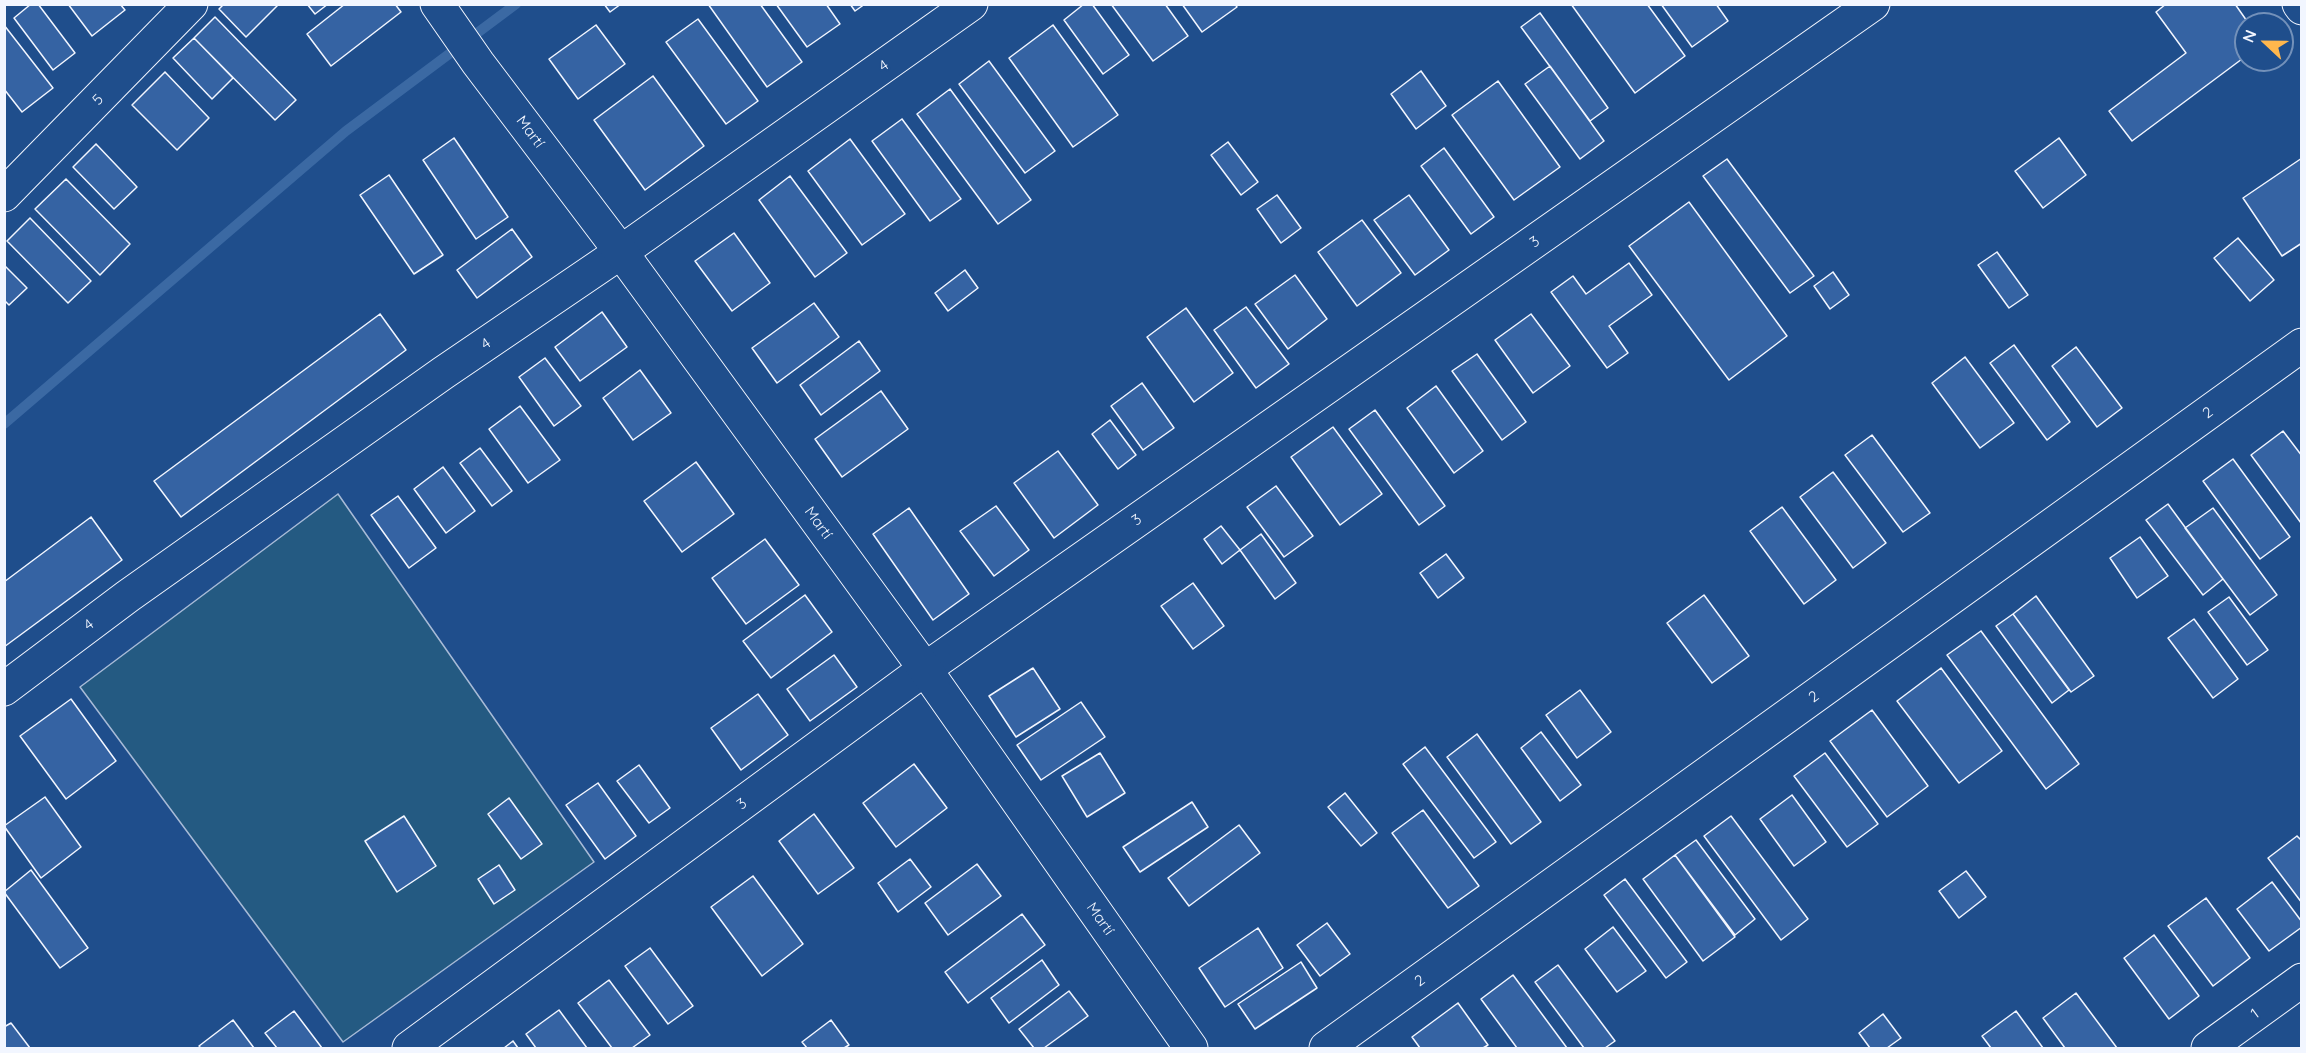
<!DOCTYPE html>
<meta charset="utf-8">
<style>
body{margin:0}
#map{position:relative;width:2306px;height:1053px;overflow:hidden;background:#1f4e8c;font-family:Quicksand,sans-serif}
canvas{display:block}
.frame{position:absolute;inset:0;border:6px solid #f2f6ff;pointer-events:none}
.north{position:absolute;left:2234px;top:12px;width:60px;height:60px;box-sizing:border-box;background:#1f4e8c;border:2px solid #7391ba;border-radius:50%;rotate:292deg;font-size:16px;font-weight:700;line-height:24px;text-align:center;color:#f2f6ff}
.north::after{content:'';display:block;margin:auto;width:21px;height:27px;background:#ffb74d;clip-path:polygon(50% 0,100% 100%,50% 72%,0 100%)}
</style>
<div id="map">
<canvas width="2306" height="1053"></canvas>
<div class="frame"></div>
<div class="north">N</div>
</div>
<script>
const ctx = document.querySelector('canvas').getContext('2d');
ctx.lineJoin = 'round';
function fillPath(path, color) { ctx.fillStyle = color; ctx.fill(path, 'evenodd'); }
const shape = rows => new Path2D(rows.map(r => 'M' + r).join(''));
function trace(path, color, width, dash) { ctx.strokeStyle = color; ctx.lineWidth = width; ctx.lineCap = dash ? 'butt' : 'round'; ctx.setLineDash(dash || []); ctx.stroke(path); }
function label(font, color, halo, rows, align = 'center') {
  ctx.font = font + ' Quicksand,sans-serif'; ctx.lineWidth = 4.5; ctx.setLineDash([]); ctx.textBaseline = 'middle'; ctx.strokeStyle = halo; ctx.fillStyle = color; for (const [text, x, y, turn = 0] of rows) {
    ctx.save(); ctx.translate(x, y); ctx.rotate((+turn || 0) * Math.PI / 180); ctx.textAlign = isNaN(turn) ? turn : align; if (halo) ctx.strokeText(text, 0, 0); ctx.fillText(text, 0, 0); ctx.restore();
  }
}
const green = shape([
 [338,494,594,862,343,1042,80,687,338,494]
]);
fillPath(green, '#245a82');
trace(green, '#a8bbd7', 1.5);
trace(shape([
 [4,424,346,131,516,4]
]), '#3b69a3', 10);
const building = shape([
 [31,4,38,4,75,53,53,70,14,18,31,4],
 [68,4,120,4,125,10,92,36,68,4],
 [224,4,279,4,246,37,219,9,224,4],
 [307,4,328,4,315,14,307,4],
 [345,4,395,4,401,12,331,66,307,34,345,4],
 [604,4,621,4,610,12,604,4],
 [708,4,760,4,802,62,767,87,708,4],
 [776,4,826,4,840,24,807,47,776,4],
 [850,4,865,4,855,11,850,4],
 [1084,4,1092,4,1129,55,1103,74,1064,20,1084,4],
 [1111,4,1165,4,1188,36,1153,61,1111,4],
 [1182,4,1235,4,1237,7,1202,32,1182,4],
 [1571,4,1647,4,1685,56,1635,93,1571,4],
 [1661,4,1716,4,1728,21,1692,47,1661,4],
 [2166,4,2235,4,2249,24,2246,24,2246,56,2132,141,2109,111,2186,53,2156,12,2166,4],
 [1540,13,1608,108,1590,121,1521,27,1540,13],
 [215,17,296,100,275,120,194,38,215,17],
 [698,19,758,101,726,124,666,42,698,19],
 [4,25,53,88,22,112,4,89,4,25],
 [596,25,625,64,578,99,549,59,596,25],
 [1053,25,1118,115,1073,147,1009,58,1053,25],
 [194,38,233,78,212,99,173,58,194,38],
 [989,61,1055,151,1025,173,959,84,989,61],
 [1550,66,1604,141,1580,159,1525,84,1550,66],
 [1421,71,1446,106,1416,129,1391,94,1421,71],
 [165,72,209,118,177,150,132,105,165,72],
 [653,76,704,146,645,190,594,120,653,76],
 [1498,81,1560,167,1514,200,1452,115,1498,81],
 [950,89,1031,200,998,224,917,114,950,89],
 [902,119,961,199,930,221,872,141,902,119],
 [454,138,508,217,476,239,423,160,454,138],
 [2059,138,2086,175,2043,208,2015,171,2059,138],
 [850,139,905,214,862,245,808,171,850,139],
 [1228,142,1258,182,1241,195,1211,155,1228,142],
 [96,144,137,187,114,209,73,167,96,144],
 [1444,148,1494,217,1471,234,1421,166,1444,148],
 [2302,158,2302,243,2282,256,2243,198,2302,158],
 [1727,159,1814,276,1790,293,1703,176,1727,159],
 [389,175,443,255,414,274,360,195,389,175],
 [790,176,847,253,815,277,759,200,790,176],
 [66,179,130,244,100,275,35,209,66,179],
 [1277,195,1301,228,1281,243,1257,209,1277,195],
 [1409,195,1449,250,1415,275,1374,220,1409,195],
 [1689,202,1787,336,1729,380,1629,246,1689,202],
 [30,218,91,281,68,303,7,241,30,218],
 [1362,220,1401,273,1357,306,1318,252,1362,220],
 [512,229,532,257,477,298,457,270,512,229],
 [734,233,770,283,732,311,695,261,734,233],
 [2238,238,2274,280,2250,301,2214,258,2238,238],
 [1997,252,2028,295,2009,308,1978,265,1997,252],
 [1629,263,1652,295,1609,326,1628,353,1607,368,1551,292,1573,276,1586,294,1629,263],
 [4,265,27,288,9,305,4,300,4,265],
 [965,270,978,288,948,311,935,293,965,270],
 [1833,272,1849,295,1830,309,1814,286,1833,272],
 [1295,275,1327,319,1288,349,1255,304,1295,275],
 [814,303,839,337,777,383,752,348,814,303],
 [1246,307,1289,364,1256,388,1214,330,1246,307],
 [1186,308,1233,373,1194,402,1147,337,1186,308],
 [602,312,627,347,580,381,555,347,602,312],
 [380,314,406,350,181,517,154,481,380,314],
 [1531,314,1570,366,1533,393,1495,340,1531,314],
 [859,341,880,371,821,415,800,385,859,341],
 [2014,345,2070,422,2047,440,1990,363,2014,345],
 [2076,347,2122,408,2097,427,2052,366,2076,347],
 [1477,354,1526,422,1502,440,1452,371,1477,354],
 [1965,357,2014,423,1980,448,1932,383,1965,357],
 [545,358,581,406,554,426,519,377,545,358],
 [640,370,671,413,633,440,603,398,640,370],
 [1142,383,1174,428,1143,450,1111,406,1142,383],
 [1436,386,1483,451,1454,473,1407,408,1436,386],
 [881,391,908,429,842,477,815,439,881,391],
 [520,406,560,460,528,483,489,429,520,406],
 [1375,410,1445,506,1419,525,1349,429,1375,410],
 [1110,420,1136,455,1118,469,1092,434,1110,420],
 [1333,427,1382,494,1340,525,1291,457,1333,427],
 [2283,431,2302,456,2301,523,2251,455,2283,431],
 [1872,435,1930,513,1903,532,1845,455,1872,435],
 [480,448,512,491,492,506,460,463,480,448],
 [1058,451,1098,505,1054,538,1014,483,1058,451],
 [2233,459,2290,537,2260,559,2203,481,2233,459],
 [696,462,734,514,682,552,644,501,696,462],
 [443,467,475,511,446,533,414,489,443,467],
 [1833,472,1886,543,1853,568,1800,497,1833,472],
 [1276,486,1313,536,1284,557,1247,507,1276,486],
 [398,496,436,548,409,568,371,515,398,496],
 [2168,504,2223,579,2203,595,2146,520,2168,504],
 [996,506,1029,550,994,576,960,531,996,506],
 [1782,507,1836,580,1804,604,1750,531,1782,507],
 [909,508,969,594,933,620,873,534,909,508],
 [2213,508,2277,595,2250,615,2185,528,2213,508],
 [91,517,122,560,4,647,4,582,91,517],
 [1221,526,1240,550,1222,564,1204,539,1221,526],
 [1261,534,1296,583,1275,599,1240,550,1261,534],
 [2140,537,2168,576,2137,598,2110,558,2140,537],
 [765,539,799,585,746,624,712,578,765,539],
 [1446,554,1464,578,1438,598,1420,573,1446,554],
 [1193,583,1224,626,1193,649,1161,606,1193,583],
 [805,595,832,632,771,678,743,641,805,595],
 [1704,595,1749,656,1712,683,1667,623,1704,595],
 [2036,596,2094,676,2071,692,2013,614,2036,596],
 [2229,597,2268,650,2247,665,2208,612,2229,597],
 [2013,614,2069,690,2052,703,1996,626,2013,614],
 [2194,619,2238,679,2213,698,2168,638,2194,619],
 [1981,631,2079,764,2046,789,1947,655,1981,631],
 [834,655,857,687,810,721,787,689,834,655],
 [1033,668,1060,709,1016,737,989,696,1033,668],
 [1941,668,2002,751,1959,783,1897,701,1941,668],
 [1580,690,1611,732,1577,758,1546,715,1580,690],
 [758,694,788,735,741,770,711,728,758,694],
 [71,699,116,761,66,799,20,736,71,699],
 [1081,702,1105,737,1041,780,1017,745,1081,702],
 [1872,710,1928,786,1887,817,1830,741,1872,710],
 [1541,732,1581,785,1560,801,1521,748,1541,732],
 [1477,734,1541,822,1511,844,1447,757,1477,734],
 [1425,747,1496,842,1474,858,1403,764,1425,747],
 [1100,753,1125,793,1087,817,1062,776,1100,753],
 [1825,753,1878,824,1847,847,1794,776,1825,753],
 [914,764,947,808,896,847,863,803,914,764],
 [639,765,670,808,649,823,617,781,639,765],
 [598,783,636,836,605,859,566,805,598,783],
 [1345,793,1377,833,1361,846,1328,807,1345,793],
 [1792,795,1826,842,1794,866,1760,819,1792,795],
 [45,797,81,847,41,878,4,826,45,797],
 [509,798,542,844,521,859,488,814,509,798],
 [1192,802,1208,827,1140,872,1123,847,1192,802],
 [1423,810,1479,886,1448,908,1392,833,1423,810],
 [814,814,854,868,818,894,779,841,814,814],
 [404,816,436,866,397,892,365,841,404,816],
 [1731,816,1808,919,1781,940,1704,836,1731,816],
 [1239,825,1260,853,1189,906,1168,878,1239,825],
 [2297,836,2302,841,2302,903,2268,858,2297,836],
 [1696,840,1755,919,1735,935,1675,855,1696,840],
 [1675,855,1735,937,1703,961,1643,879,1675,855],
 [910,859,931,887,898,912,878,883,910,859],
 [977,864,1001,896,948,935,925,903,977,864],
 [499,865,515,890,494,904,478,879,499,865],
 [31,870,88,948,60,968,4,892,31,870],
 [1966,871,1986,897,1959,918,1939,891,1966,871],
 [753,876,803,944,762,976,711,907,753,876],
 [1625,879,1687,962,1666,978,1604,895,1625,879],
 [2272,882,2302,922,2302,927,2269,951,2237,909,2272,882],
 [2206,898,2250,958,2213,986,2168,926,2206,898],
 [1022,914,1045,945,968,1003,945,972,1022,914],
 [1327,923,1350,954,1320,976,1297,945,1327,923],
 [1613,927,1646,971,1617,992,1585,949,1613,927],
 [1258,928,1283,968,1225,1007,1199,968,1258,928],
 [2154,935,2199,996,2169,1019,2124,958,2154,935],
 [650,948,693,1006,668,1024,625,966,650,948],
 [1042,960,1059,985,1009,1023,991,998,1042,960],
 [1301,962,1317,988,1255,1029,1238,1004,1301,962],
 [1558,965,1615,1041,1605,1048,1584,1048,1535,982,1558,965],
 [1513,975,1567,1048,1517,1048,1481,999,1513,975],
 [609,980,650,1035,632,1048,612,1048,578,1003,609,980],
 [1069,991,1088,1016,1044,1048,1034,1048,1019,1029,1069,991],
 [2076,993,2117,1048,2065,1048,2043,1018,2076,993],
 [1458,1003,1488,1045,1483,1048,1420,1048,1412,1037,1458,1003],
 [559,1010,587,1048,536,1048,526,1034,559,1010],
 [294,1011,322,1048,277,1048,265,1033,294,1011],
 [2016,1011,2043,1048,1991,1048,1982,1036,2016,1011],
 [1883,1014,1901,1038,1887,1048,1870,1048,1859,1033,1883,1014],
 [233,1020,254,1048,201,1048,199,1046,233,1020],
 [831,1020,849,1045,844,1048,807,1048,802,1042,831,1020],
 [11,1023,30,1048,4,1048,4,1027,11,1023],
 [513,1041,518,1048,504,1048,513,1041]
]);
fillPath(building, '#3563a3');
trace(building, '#f2f6ff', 1.5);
const street = shape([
 [2299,4,2302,8],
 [4,195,191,4],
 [4,689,128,596,443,373,621,252,971,4],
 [409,1048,925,669,1873,4],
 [1326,1048,2302,345],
 [2208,1048,2302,980]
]);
const secondary = shape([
 [437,4,478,63,621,252,925,669,1191,1048]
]);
trace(street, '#f2f6ff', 35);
trace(secondary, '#f2f6ff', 35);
trace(street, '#1f4e8c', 33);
trace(secondary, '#1f4e8c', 33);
label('15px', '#f2f6ff', '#1f4e8c', [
 ["4",884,66,-35],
 ["5",98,100,-46],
 ["Martí",530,132,53],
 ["3",1535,242,-35],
 ["4",486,344,-34],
 ["2",2208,413,-36],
 ["3",1137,520,-35],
 ["Martí",818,523,54],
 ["4",89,625,-37],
 ["2",1814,697,-36],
 ["3",742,804,-36],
 ["Martí",1100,919,55],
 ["2",1420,981,-36],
 ["1",2255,1014,-36]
]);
</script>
